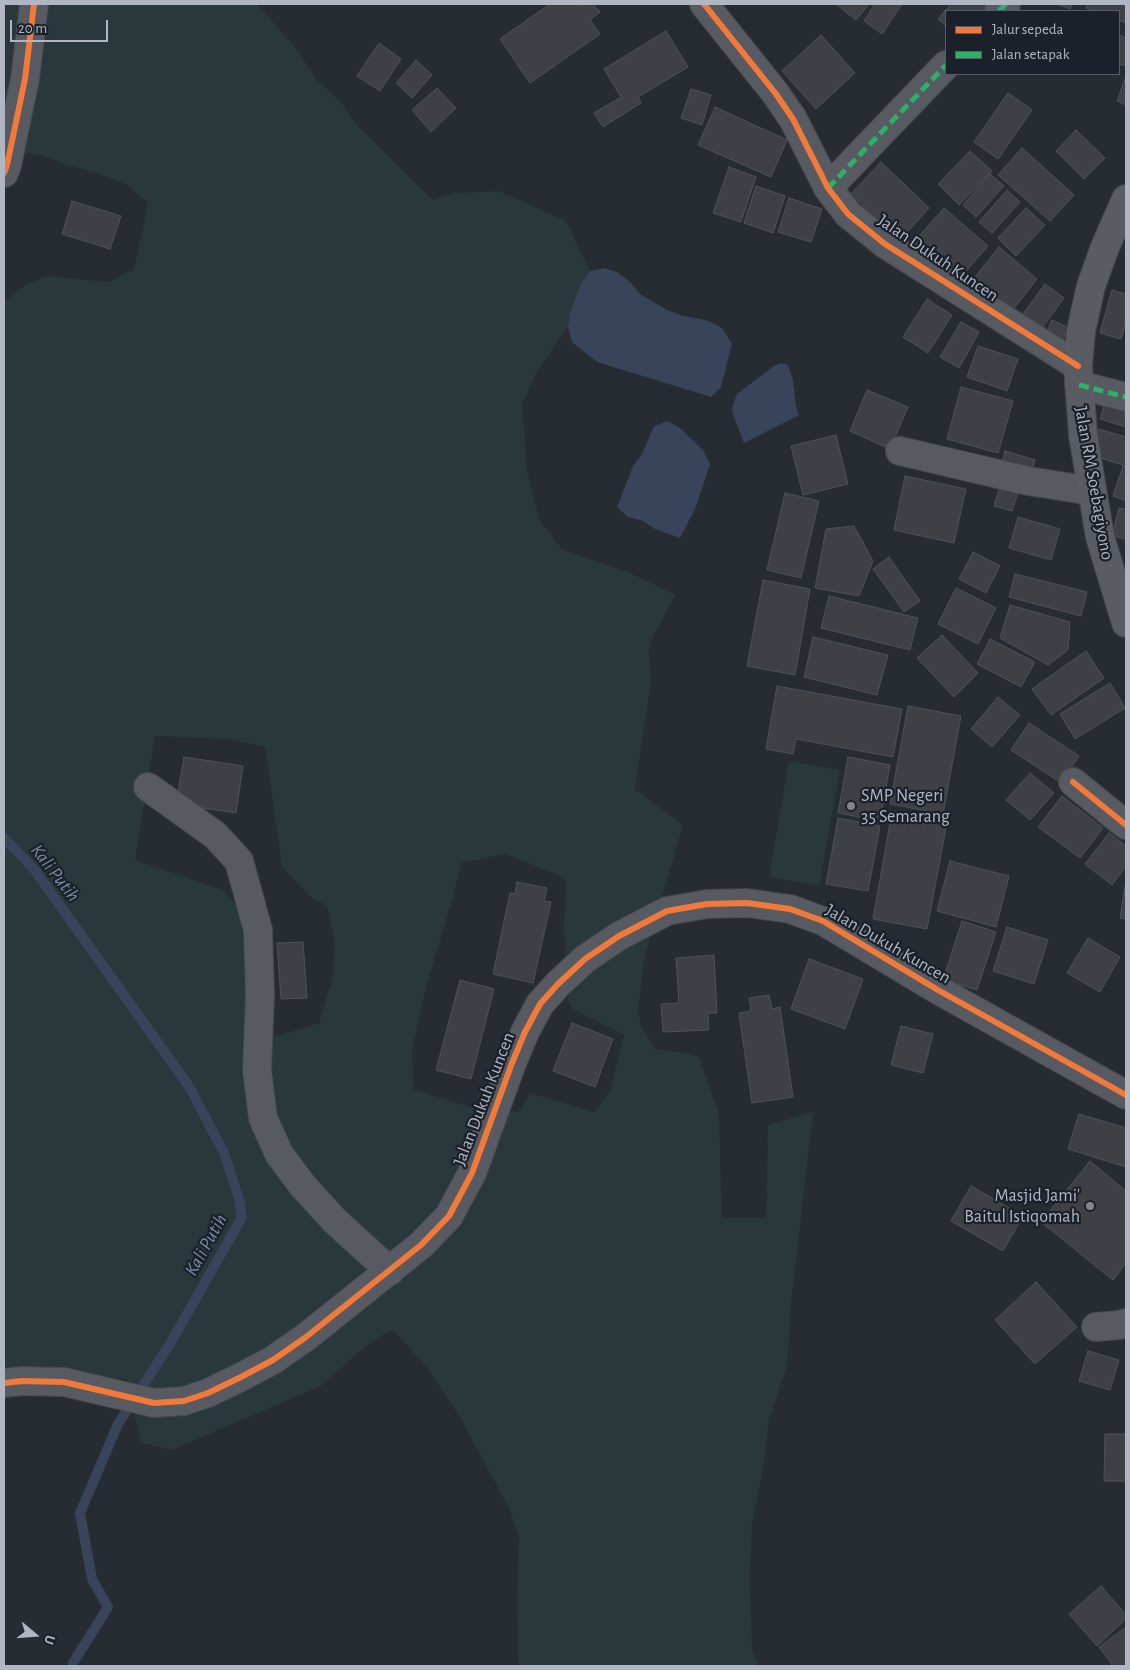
<!DOCTYPE html>
<style>
body{margin:0}
#map{position:relative;width:1130px;height:1670px;overflow:hidden;background:#272b32;font-family:"Alegreya Sans",sans-serif}
canvas{display:block}
.frame{position:absolute;inset:0;border:5px solid #b1b6c3;pointer-events:none}
.legend{position:absolute;left:945px;top:10px;width:175px;height:65px;box-sizing:border-box;background:#1b212b;border:1px solid #575d68;margin:0;padding:6px 9px;list-style:none;font-size:15px;color:#b1b6c3}
.legend li{display:flex;align-items:center;gap:10px;height:25px}
.legend b{width:25px;border:1px solid #575d68}
.north{position:absolute;left:10px;top:1610px;width:50px;height:50px;-webkit-text-stroke:4px #1b212b;paint-order:stroke;rotate:108deg;font-size:14px;font-weight:700;line-height:20px;text-align:center;color:#b1b6c3}
.north::after{content:'';display:block;margin:auto;width:18px;height:22px;background:#b1b6c3;clip-path:polygon(50% 0,100% 100%,50% 72%,0 100%)}
.scale{position:absolute;left:10px;top:20px;width:98px;height:22px;box-sizing:border-box;border:2px solid #b1b6c3;border-top:0;padding-left:6px;font-size:15px;line-height:18px;white-space:nowrap;color:#b1b6c3;-webkit-text-stroke:4px #1b212b;paint-order:stroke}
</style>
<div id="map">
<canvas width="1130" height="1670"></canvas>
<div class="frame"></div>
<ul class="legend">
<li><b style="height:6px;background:#f17a3a"></b>Jalur sepeda</li>
<li><b style="height:6px;background:#2db169"></b>Jalan setapak</li>
</ul>
<div class="north">U</div>
<div class="scale">20 m</div>
</div>
<script>
const ctx = document.querySelector('canvas').getContext('2d');
ctx.lineJoin = 'round';
function fillPath(path, color) { ctx.fillStyle = color; ctx.fill(path, 'evenodd'); }
const shape = rows => new Path2D(rows.map(r => 'M' + r).join(''));
function trace(path, color, width, dash) { ctx.strokeStyle = color; ctx.lineWidth = width; ctx.lineCap = dash ? 'butt' : 'round'; ctx.setLineDash(dash || []); ctx.stroke(path); }
function label(font, color, halo, rows, align = 'center') {
  ctx.font = font + ' "Alegreya Sans",sans-serif'; ctx.lineWidth = 4.5; ctx.setLineDash([]); ctx.textBaseline = 'middle'; ctx.strokeStyle = halo; ctx.fillStyle = color; for (const [text, x, y, turn = 0] of rows) {
    ctx.save(); ctx.translate(x, y); ctx.rotate((+turn || 0) * Math.PI / 180); ctx.textAlign = isNaN(turn) ? turn : align; if (halo) ctx.strokeText(text, 0, 0); ctx.fillText(text, 0, 0); ctx.restore();
  }
}
fillPath(shape([
 [4,4,256,4,262,9,300,54,317,80,340,101,359,127,433,200,455,193,500,191,566,221,590,271,581,284,570,312,568,327,537,371,522,404,527,471,539,519,563,550,630,573,676,595,653,636,649,651,651,681,635,789,683,825,644,959,638,1013,642,1027,655,1049,682,1052,699,1057,719,1114,722,1218,766,1218,768,1125,813,1112,791,1305,787,1365,769,1420,763,1469,752,1523,750,1577,752,1649,758,1666,520,1666,518,1661,517,1597,519,1537,509,1508,462,1421,429,1370,392,1329,367,1345,321,1386,172,1450,141,1443,126,1379,50,1371,10,1372,4,1366,4,302,20,288,46,276,109,282,134,269,148,203,127,185,98,173,67,165,40,155,4,151],
 [155,736,228,739,265,747,282,867,310,896,327,906,335,944,332,979,319,1023,274,1037,247,960,239,909,224,890,135,860],
 [505,854,556,874,566,882,564,927,568,1001,574,1010,624,1035,610,1091,594,1112,530,1093,519,1112,470,1107,413,1089,412,1050,427,984,454,894,461,863],
 [789,761,840,770,819,886,769,877]
]), '#29383a');
fillPath(shape([
 [604,268,617,272,630,282,640,294,667,310,680,315,709,321,722,328,732,344,721,387,711,397,597,362,572,342,568,327,570,312,581,283,590,271],
 [781,363,788,365,793,380,796,407,799,415,744,443,733,415,732,408,737,394,774,366],
 [668,421,681,429,703,450,710,464,695,509,680,538,655,529,643,521,628,517,617,507,633,466,642,454,654,426]
]), '#38445a');
trace(shape([
 [4,838,34,869,190,1088,224,1153,239,1199,242,1217,170,1344,118,1424,80,1513,92,1579,108,1607,73,1663,73,1666]
]), '#38445a', 10);
const building = shape([
 [550,4,579,4,581,7,585,4,593,4,600,12,590,20,600,34,530,83,500,39,550,4],
 [836,4,869,4,856,20,836,4],
 [875,4,902,4,882,34,864,21,875,4],
 [951,4,985,4,994,11,946,11,946,26,938,19,951,4],
 [1058,4,1072,4,1070,9,1058,4],
 [1088,4,1126,4,1126,23,1119,20,1119,11,1095,11,1086,8,1088,4],
 [666,31,688,67,638,97,641,103,603,127,594,113,621,97,604,69,666,31],
 [821,35,855,73,816,109,782,71,821,35],
 [1119,35,1126,38,1126,66,1119,64,1119,35],
 [379,43,401,59,380,91,357,76,379,43],
 [416,60,432,75,412,98,396,83,416,60],
 [1126,76,1126,105,1117,101,1126,76],
 [437,88,456,108,431,132,412,110,437,88],
 [691,89,711,95,702,125,681,118,691,89],
 [1008,93,1032,110,998,159,974,142,1008,93],
 [715,107,787,140,771,177,698,145,715,107],
 [1076,130,1105,158,1084,179,1056,151,1076,130],
 [1022,148,1074,195,1050,221,998,175,1022,148],
 [970,151,992,171,959,205,938,184,970,151],
 [881,162,929,208,899,241,851,194,881,162],
 [729,167,756,177,741,222,713,213,729,167],
 [990,174,1004,186,976,217,963,205,990,174],
 [756,186,785,196,773,233,744,223,756,186],
 [1007,190,1020,202,992,233,979,222,1007,190],
 [789,198,822,209,811,242,778,232,789,198],
 [72,201,121,216,110,249,62,234,72,201],
 [944,208,988,246,953,286,909,247,944,208],
 [1026,208,1045,225,1016,256,998,238,1026,208],
 [999,247,1037,279,1007,317,968,286,999,247],
 [1045,284,1064,298,1042,328,1023,314,1045,284],
 [1112,290,1126,294,1126,320,1121,339,1100,333,1112,290],
 [927,299,952,315,928,353,903,337,927,299],
 [1052,320,1069,328,1061,344,1045,337,1052,320],
 [961,322,979,332,959,368,940,357,961,322],
 [978,346,1018,359,1007,391,967,377,978,346],
 [961,387,1013,401,998,453,947,439,961,387],
 [867,390,908,407,890,449,850,431,867,390],
 [1107,397,1126,403,1126,427,1100,419,1107,397],
 [1099,429,1126,437,1126,466,1091,455,1099,429],
 [836,435,848,484,803,495,791,446,836,435],
 [1005,451,1035,460,1029,479,1000,471,1005,451],
 [1123,466,1126,467,1126,501,1113,496,1123,466],
 [905,476,966,489,954,543,894,530,905,476],
 [1000,486,1018,492,1012,511,994,506,1000,486],
 [785,493,819,501,801,578,767,570,785,493],
 [1119,508,1126,509,1126,539,1112,536,1119,508],
 [1018,517,1060,529,1051,560,1009,548,1018,517],
 [854,526,873,561,859,596,815,588,826,529,854,526],
 [973,552,1000,566,986,593,959,579,973,552],
 [889,557,920,601,904,612,873,569,889,557],
 [1015,574,1087,592,1081,616,1009,597,1015,574],
 [763,580,810,589,795,675,747,666,763,580],
 [956,588,996,608,978,644,938,624,956,588],
 [829,596,918,618,910,650,821,628,829,596],
 [1010,605,1070,622,1068,650,1048,665,1000,638,1010,605],
 [942,635,978,673,954,697,917,658,942,635],
 [813,637,888,655,877,695,804,677,813,637],
 [990,639,1035,662,1021,687,977,664,990,639],
 [1086,651,1104,678,1051,715,1032,689,1086,651],
 [1110,683,1125,708,1075,739,1060,714,1110,683],
 [777,686,902,709,893,757,796,739,793,754,766,749,777,686],
 [998,697,1020,715,992,747,971,729,998,697],
 [908,706,961,716,943,814,890,804,908,706],
 [1029,723,1079,756,1061,783,1011,750,1029,723],
 [184,757,243,766,236,813,176,804,184,757],
 [848,757,890,765,880,821,838,813,848,757],
 [1030,773,1054,793,1030,820,1006,800,1030,773],
 [1062,796,1103,828,1080,858,1038,827,1062,796],
 [892,812,947,822,927,929,873,919,892,812],
 [838,818,880,826,868,891,826,884,838,818],
 [1109,833,1126,846,1126,866,1112,885,1085,864,1109,833],
 [950,861,1009,876,996,927,937,911,950,861],
 [517,882,547,888,544,901,551,902,533,983,493,974,510,893,515,894,517,882],
 [1125,886,1126,886,1126,919,1120,918,1125,886],
 [962,921,996,932,977,990,943,980,962,921],
 [1007,927,1048,940,1034,984,993,971,1007,927],
 [1088,938,1120,957,1100,992,1067,973,1088,938],
 [303,942,307,998,281,999,277,943,303,942],
 [714,955,717,1013,708,1013,709,1030,663,1032,661,1004,679,1003,676,958,714,955],
 [809,959,863,979,845,1029,791,1009,809,959],
 [460,980,494,989,471,1079,436,1070,460,980],
 [769,995,772,1009,780,1007,793,1097,752,1103,739,1013,751,1011,749,998,769,995],
 [572,1023,613,1039,595,1087,553,1071,572,1023],
 [901,1026,933,1034,923,1073,891,1065,901,1026],
 [1079,1114,1126,1128,1126,1167,1068,1149,1079,1114],
 [1090,1161,1126,1191,1126,1263,1113,1280,1041,1222,1090,1161],
 [971,1186,1023,1216,1003,1251,951,1221,971,1186],
 [1036,1282,1077,1327,1035,1364,995,1320,1036,1282],
 [1088,1351,1119,1360,1110,1390,1079,1381,1088,1351],
 [1105,1434,1126,1434,1126,1481,1104,1481,1105,1434],
 [1101,1586,1126,1615,1126,1619,1097,1646,1069,1614,1101,1586],
 [1126,1627,1126,1666,1113,1666,1099,1647,1126,1627]
]);
fillPath(building, '#3e4046');
trace(building, '#4e5259', 1);
const minor = shape([
 [704,4,776,94,793,119,828,188,848,214,885,244,1078,366],
 [999,11,1006,4],
 [4,173,7,165,25,79,34,4],
 [828,188,946,65],
 [1079,385,1126,397],
 [900,451,1028,481,1092,491],
 [1073,782,1126,825],
 [148,787,215,835,239,861,258,930,260,995,257,1070,263,1118,279,1154,303,1186,335,1221,390,1271],
 [1096,1327,1119,1325,1126,1323],
 [4,1383,22,1381,64,1382,154,1403,184,1401,208,1393,241,1377,273,1360,306,1337,421,1245,449,1216,472,1173,512,1063,525,1032,540,1004,558,984,585,959,619,936,667,911,707,904,747,903,790,909,823,921,938,990,1126,1095]
]);
const major = shape([
 [1126,199,1105,247,1091,286,1081,331,1078,366,1083,435,1100,537,1126,623]
]);
trace(minor, '#44474d', 30);
trace(major, '#44474f', 30);
trace(minor, '#575a60', 28);
trace(major, '#595c62', 28);
trace(shape([
 [999,11,1006,4],
 [828,188,946,65],
 [1079,385,1126,397]
]), '#2db169', 5, [10, 5]);
trace(shape([
 [704,4,776,94,793,119,828,188,848,214,885,244,1078,366],
 [4,173,7,165,25,79,34,4],
 [1073,782,1126,825],
 [4,1383,22,1381,64,1382,154,1403,184,1401,208,1393,241,1377,273,1360,306,1337,421,1245,449,1216,472,1173,512,1063,525,1032,540,1004,558,984,585,959,619,936,667,911,707,904,747,903,790,909,823,921,938,990,1126,1095]
]), '#f17a3a', 6);
for (const [x, y, r, color] of [
 [851,806,5,"#818590"],
 [1090,1206,5,"#818590"]
]) { const dot = new Path2D(); dot.arc(x, y, r, 0, 2 * Math.PI); ctx.fillStyle = color; ctx.fill(dot); trace(dot, '#1b212b', 2); }
label('18px', '#b1b6c3', '#1b212b', [
 ["Jalan Dukuh Kuncen",938,258,34],
 ["Jalan RM Soebagiyono",1094,483,80],
 ["Jalan Dukuh Kuncen",888,944,30],
 ["Jalan Dukuh Kuncen",484,1099,-69]
]);
label('18px', '#b1b6c3', '#1b212b', [
 ["SMP Negeri",861,796],
 ["35 Semarang",861,817],
 ["Masjid Jami'",1080,1196,"right"],
 ["Baitul Istiqomah",1080,1217,"right"]
], 'left');
label('italic 19px', '#7c8ca9', '#1b212b', [
 ["Kali Putih",55,873,52],
 ["Kali Putih",206,1245,-61]
]);
</script>
